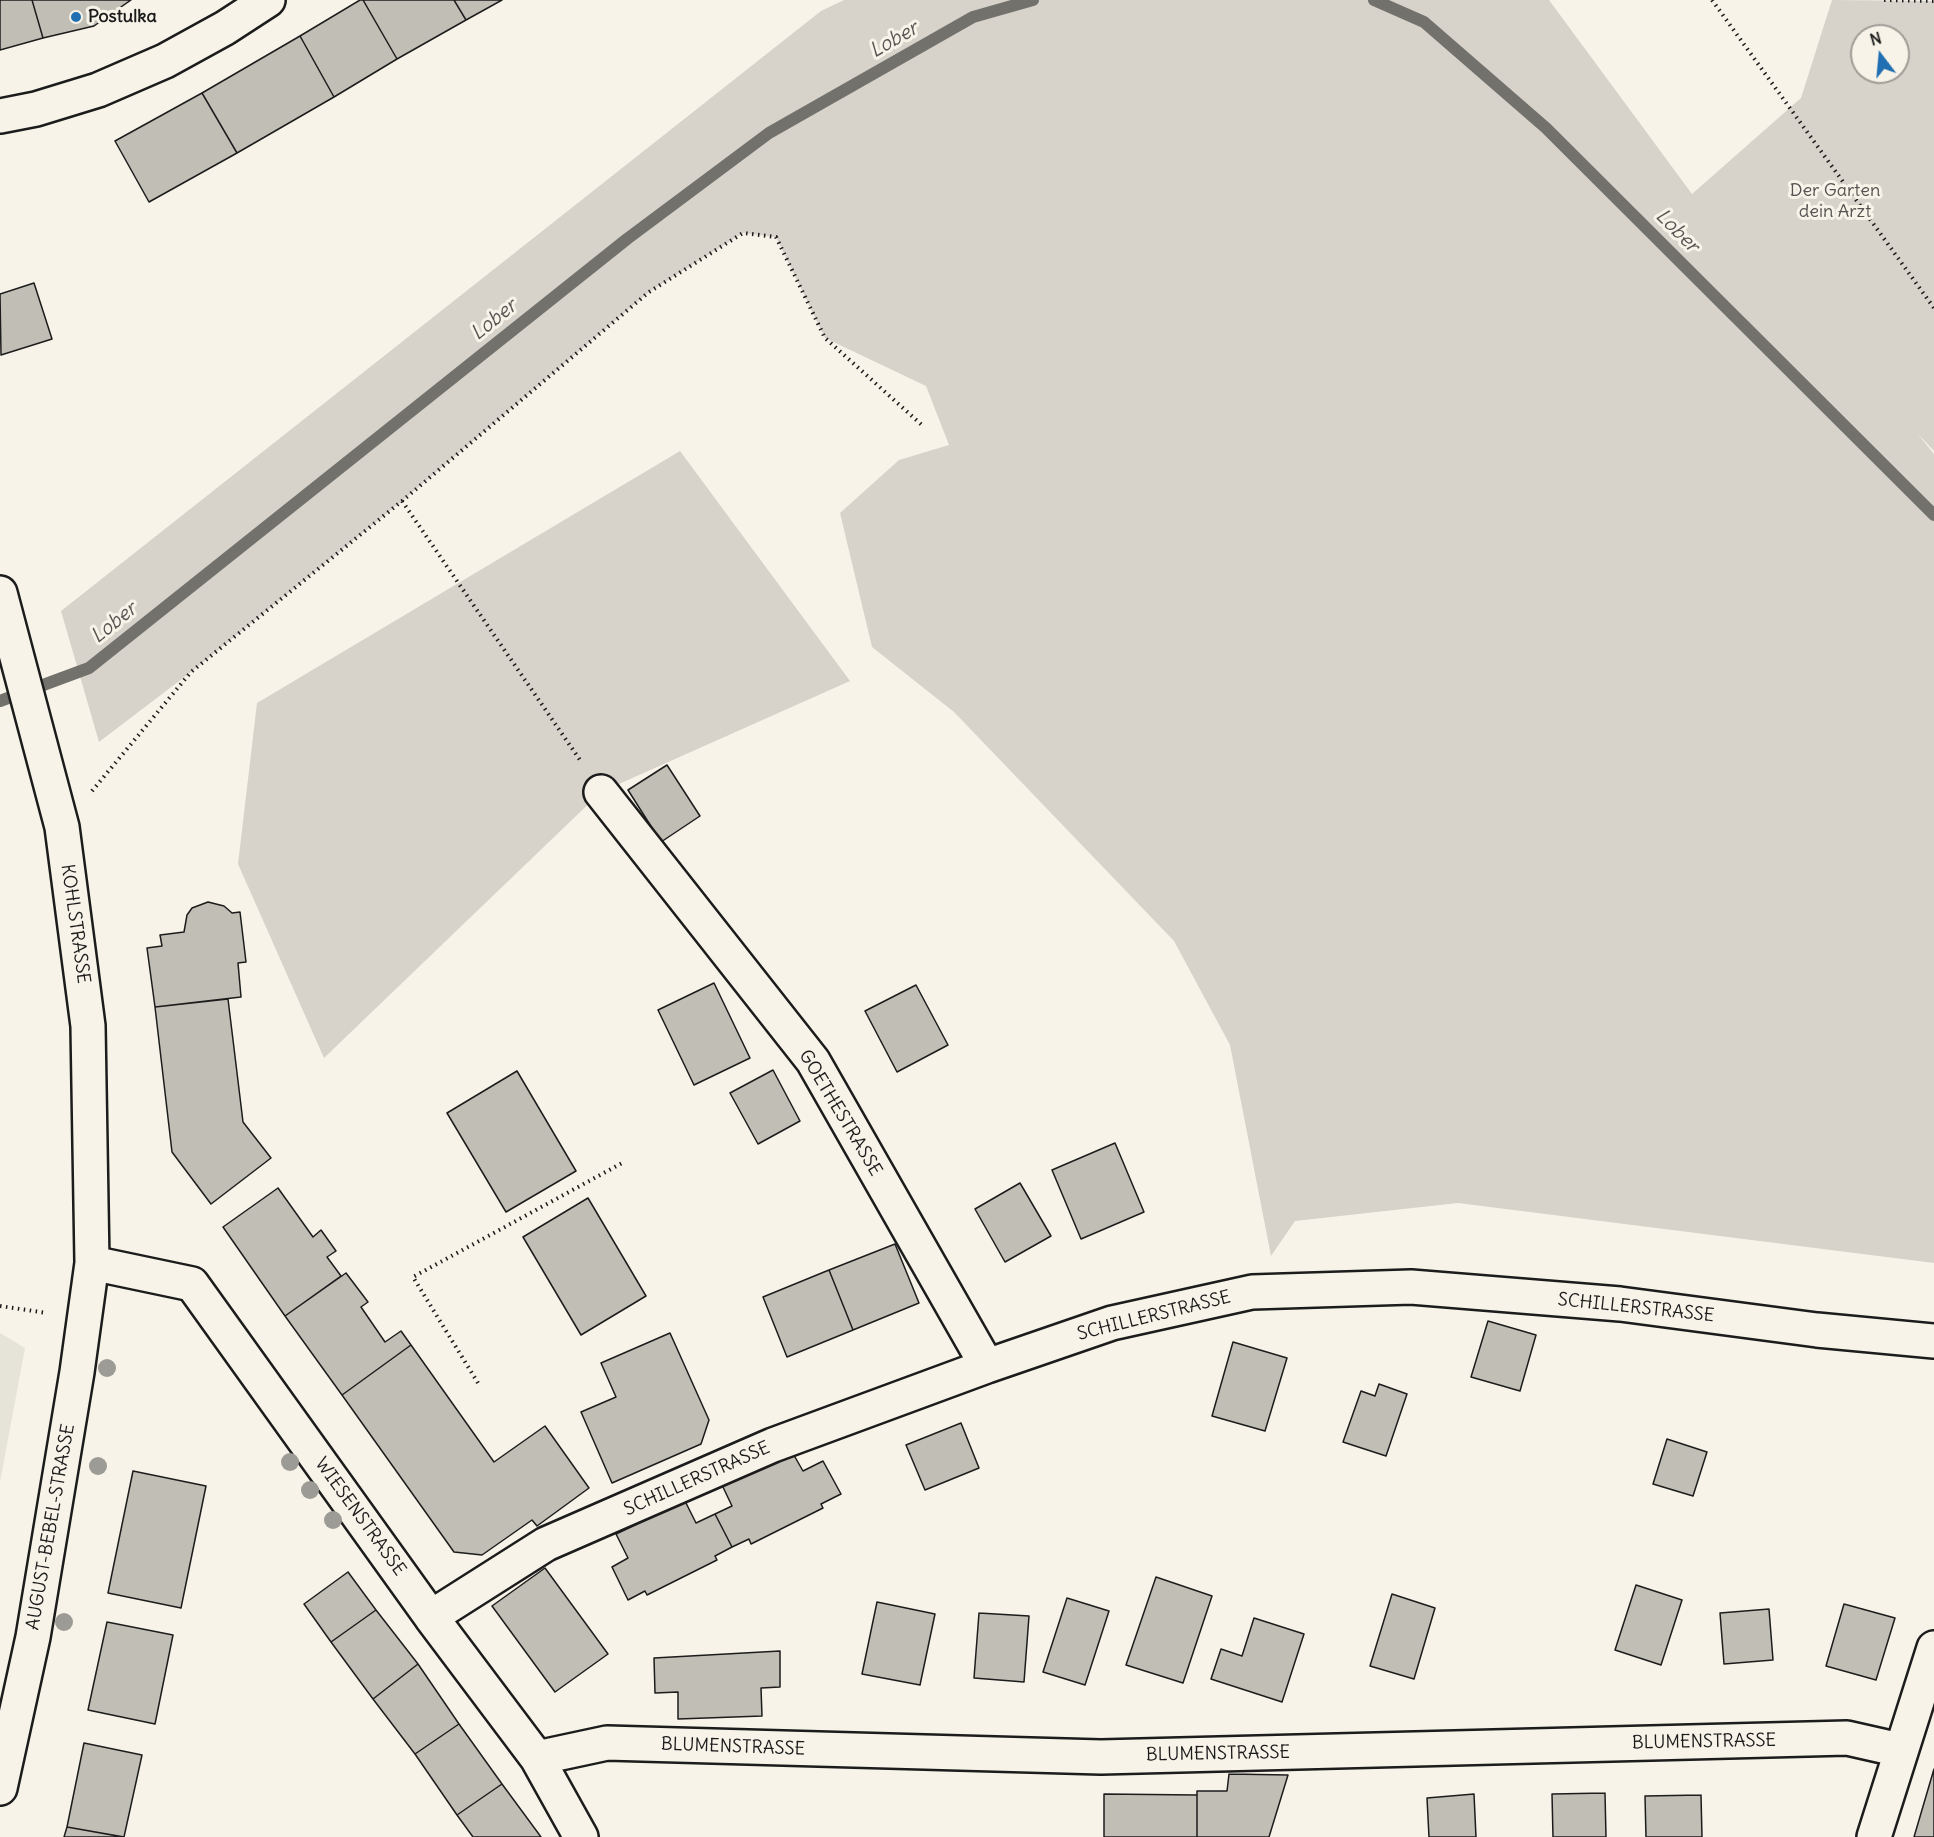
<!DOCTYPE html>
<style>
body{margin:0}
#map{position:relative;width:1934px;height:1837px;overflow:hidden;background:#f7f3e8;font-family:Delius,sans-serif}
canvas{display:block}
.north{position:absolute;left:1850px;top:24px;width:60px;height:60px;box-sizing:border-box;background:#f7f3e8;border:2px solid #9f9d96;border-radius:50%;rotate:344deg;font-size:16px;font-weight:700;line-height:24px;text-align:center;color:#1c1c1c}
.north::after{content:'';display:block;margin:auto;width:21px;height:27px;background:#1f6fb2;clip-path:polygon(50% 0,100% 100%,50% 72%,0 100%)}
</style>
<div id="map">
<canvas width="1934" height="1837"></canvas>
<div class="north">N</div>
</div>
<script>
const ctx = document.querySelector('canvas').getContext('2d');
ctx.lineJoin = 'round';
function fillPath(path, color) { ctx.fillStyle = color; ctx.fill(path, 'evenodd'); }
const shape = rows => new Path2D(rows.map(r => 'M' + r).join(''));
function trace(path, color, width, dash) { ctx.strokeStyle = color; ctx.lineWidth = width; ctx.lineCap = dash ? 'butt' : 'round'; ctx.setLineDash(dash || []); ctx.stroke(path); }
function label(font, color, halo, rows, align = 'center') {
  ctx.font = font + ' Delius,sans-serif'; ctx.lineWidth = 6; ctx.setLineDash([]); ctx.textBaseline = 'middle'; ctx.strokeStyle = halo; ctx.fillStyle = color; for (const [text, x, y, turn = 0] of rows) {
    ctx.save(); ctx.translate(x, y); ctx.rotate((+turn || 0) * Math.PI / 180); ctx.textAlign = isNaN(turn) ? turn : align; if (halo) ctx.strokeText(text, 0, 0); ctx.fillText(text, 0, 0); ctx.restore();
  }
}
fillPath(shape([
 [0,1333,25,1348,0,1482]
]), '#e6e3d9');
fillPath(shape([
 [844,0,1549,0,1692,194,1801,98,1832,0,1934,1,1934,451,1917,433,1934,454,1934,1263,1458,1203,1295,1221,1271,1256,1230,1045,1174,941,954,712,872,647,840,513,899,460,949,445,926,386,825,338,776,237,743,233,649,292,402,501,191,672,99,742,61,611,821,11],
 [1862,36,1898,36,1898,72,1862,72],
 [680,451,850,681,601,792,324,1058,238,864,257,703]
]), '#d7d3cb');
trace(shape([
 [1374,0,1424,22,1546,128,1934,515],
 [0,701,89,668,627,239,769,133,973,17,1033,0]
]), '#72716c', 12);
const building = shape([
 [0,0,32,0,43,38,0,50,0,0],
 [32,0,131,0,94,26,43,38,32,0],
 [360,0,363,0,397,59,334,97,300,36,360,0],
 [363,0,454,0,466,20,397,59,363,0],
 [454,0,502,0,466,20,454,0],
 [300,36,334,97,237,153,202,93,300,36],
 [202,93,237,153,149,202,115,141,202,93],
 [34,283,52,339,1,355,0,294,34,283],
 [667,765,700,816,661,842,628,790,667,765],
 [208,902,224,906,232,913,240,912,246,962,238,963,241,997,155,1007,147,948,162,946,160,935,184,932,187,915,192,908,208,902],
 [714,983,750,1058,694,1085,658,1010,714,983],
 [916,985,948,1045,897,1072,865,1011,916,985],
 [228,999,243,1122,271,1158,211,1204,172,1152,155,1007,228,999],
 [773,1070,800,1121,758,1144,730,1093,773,1070],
 [517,1071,576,1171,506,1212,447,1113,517,1071],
 [1115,1143,1144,1212,1081,1239,1052,1170,1115,1143],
 [1020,1183,1051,1236,1005,1262,975,1209,1020,1183],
 [278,1188,313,1237,321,1230,336,1251,327,1257,341,1276,285,1316,223,1227,278,1188],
 [588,1198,646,1296,581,1335,523,1237,588,1198],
 [895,1244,919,1303,853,1330,829,1270,895,1244],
 [829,1270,853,1330,787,1357,763,1297,829,1270],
 [346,1273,368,1302,361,1307,385,1342,401,1331,411,1345,342,1395,285,1316,346,1273],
 [1488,1321,1536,1335,1520,1391,1471,1377,1488,1321],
 [670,1333,709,1420,701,1444,612,1483,581,1412,616,1397,601,1363,670,1333],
 [1233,1342,1287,1358,1265,1431,1212,1416,1233,1342],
 [411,1345,494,1462,545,1426,589,1488,537,1526,532,1520,482,1555,454,1552,342,1395,411,1345],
 [1379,1384,1407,1394,1386,1456,1343,1442,1361,1391,1375,1396,1379,1384],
 [961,1423,979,1468,925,1490,906,1445,961,1423],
 [1667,1439,1707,1452,1693,1496,1653,1484,1667,1439],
 [791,1450,803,1471,823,1461,841,1494,821,1504,823,1508,751,1544,749,1539,732,1547,715,1514,732,1506,722,1485,791,1450],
 [133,1471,206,1486,181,1608,108,1593,133,1471],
 [685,1501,696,1523,715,1514,732,1547,715,1556,717,1560,647,1595,645,1591,628,1600,612,1567,628,1558,616,1534,685,1501],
 [545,1568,608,1654,555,1692,492,1606,545,1568],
 [348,1572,376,1610,331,1642,304,1604,348,1572],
 [1156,1577,1212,1596,1183,1683,1126,1665,1156,1577],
 [1636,1585,1682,1600,1661,1665,1615,1650,1636,1585],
 [1392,1594,1435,1608,1414,1679,1370,1666,1392,1594],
 [1067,1598,1109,1611,1085,1685,1043,1672,1067,1598],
 [877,1602,935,1614,920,1685,862,1674,877,1602],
 [1844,1604,1895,1618,1876,1680,1826,1666,1844,1604],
 [1769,1609,1773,1660,1724,1664,1720,1613,1769,1609],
 [376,1610,418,1664,373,1699,331,1642,376,1610],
 [979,1613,1029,1616,1024,1682,974,1678,979,1613],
 [1254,1618,1304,1634,1282,1702,1211,1679,1221,1649,1242,1656,1254,1618],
 [107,1622,173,1635,155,1724,88,1710,107,1622],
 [780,1651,780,1687,761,1688,762,1716,678,1719,678,1692,655,1693,654,1658,780,1651],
 [418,1664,459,1724,415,1754,373,1699,418,1664],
 [459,1724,502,1784,457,1815,415,1754,459,1724],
 [84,1743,142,1755,124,1837,67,1827,84,1743],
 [1934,1769,1934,1837,1914,1837,1934,1769],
 [1229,1774,1288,1775,1269,1837,1197,1837,1197,1791,1227,1791,1229,1774],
 [502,1784,541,1837,473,1837,457,1815,502,1784],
 [1605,1793,1606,1837,1553,1837,1552,1794,1605,1793],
 [1104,1794,1197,1795,1197,1837,1104,1837,1104,1794],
 [1474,1794,1476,1837,1429,1837,1427,1798,1474,1794],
 [1701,1795,1702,1837,1646,1837,1645,1796,1701,1795],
 [67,1827,123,1837,64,1837,67,1827]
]);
fillPath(building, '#c0beb5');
trace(building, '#1c1c1c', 1.5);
const minor = shape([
 [0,116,36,109,98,90,165,61,225,28,268,0],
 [0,593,62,827,88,1026,92,1263,77,1372,33,1637,0,1788],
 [601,792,813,1061,987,1366],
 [92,1263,192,1284,431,1617,537,1758,581,1837],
 [431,1617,546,1544,773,1445,987,1366,1112,1323,1252,1292,1411,1287,1620,1304,1817,1330,1934,1341],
 [537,1758,607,1743,1101,1757,1847,1738,1900,1750],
 [1874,1837,1934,1648]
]);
trace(minor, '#1c1c1c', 38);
trace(shape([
 [1712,0,1934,308],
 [1884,0,1934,1],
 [402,501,580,760],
 [92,791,191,672,402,501,649,292,743,233,776,237,825,338,922,425],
 [0,1306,47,1313],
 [478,1383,413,1277,624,1162]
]), '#1c1c1c', 4, [1.5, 4.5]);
trace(minor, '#f7f3e8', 33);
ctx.fillStyle = '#9d9b95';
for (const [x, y] of [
 [107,1368],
 [290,1462],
 [98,1466],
 [310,1490],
 [333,1520],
 [64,1622]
]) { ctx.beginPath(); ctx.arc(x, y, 9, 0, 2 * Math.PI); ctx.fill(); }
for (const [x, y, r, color] of [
 [76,17,6,"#1f6fb2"]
]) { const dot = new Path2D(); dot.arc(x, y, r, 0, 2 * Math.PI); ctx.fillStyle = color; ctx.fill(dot); trace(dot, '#f7f3e8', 2); }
label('bold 18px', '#1c1c1c', '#f7f3e8', [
 ["Postulka",88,17]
], 'left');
label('18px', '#545351', '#f7f3e8', [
 ["Der Garten",1835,191],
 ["dein Arzt",1835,212]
]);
label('18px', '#1c1c1c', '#f7f3e8', [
 ["KOHLSTRASSE",75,924,82],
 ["GOETHESTRASSE",840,1113,59],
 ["SCHILLERSTRASSE",1636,1308,6],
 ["SCHILLERSTRASSE",1154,1316,-14],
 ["SCHILLERSTRASSE",697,1479,-24],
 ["WIESENSTRASSE",360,1517,54],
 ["AUGUST-BEBEL-STRASSE",51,1527,-80],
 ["BLUMENSTRASSE",1704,1742,-1],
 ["BLUMENSTRASSE",733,1747,2],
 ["BLUMENSTRASSE",1218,1754,-1]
]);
label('italic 20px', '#565452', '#f7f3e8', [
 ["Lober",894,40,-30],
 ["Lober",1677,231,45],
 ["Lober",494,320,-39],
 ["Lober",114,623,-39]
]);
</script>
